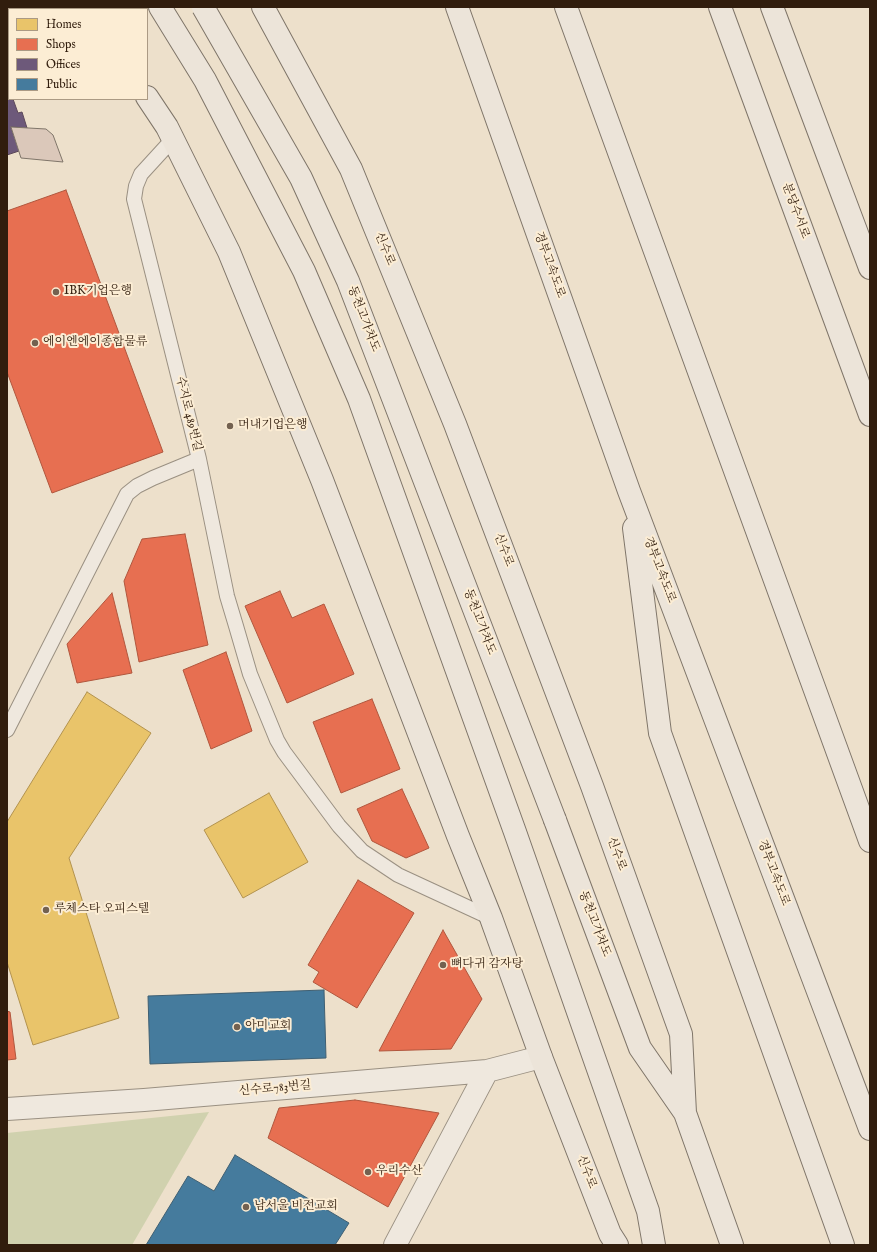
<!DOCTYPE html>
<meta charset="utf-8">
<style>
body{margin:0}
#map{position:relative;width:877px;height:1252px;overflow:hidden;background:#ede0cb;font-family:"IM FELL English",serif}
canvas{display:block}
.frame{position:absolute;inset:0;border:8px solid #311d0d;pointer-events:none}
.legend{position:absolute;left:8px;top:8px;width:140px;height:92px;box-sizing:border-box;background:#fcedd4;border:1px solid #ab9a84;margin:0;padding:5px 7px;list-style:none;font-size:12px;color:#311d0d}
.legend li{display:flex;align-items:center;gap:8px;height:20px}
.legend b{width:20px;border:1px solid #ab9a84}
</style>
<div id="map">
<canvas width="877" height="1252"></canvas>
<div class="frame"></div>
<ul class="legend">
<li><b style="height:11px;background:#e9c46a"></b>Homes</li>
<li><b style="height:11px;background:#e76f51"></b>Shops</li>
<li><b style="height:11px;background:#6d597a"></b>Offices</li>
<li><b style="height:11px;background:#457b9d"></b>Public</li>
</ul>
</div>
<script>
const ctx = document.querySelector('canvas').getContext('2d');
ctx.lineJoin = 'round';
function fillPath(path, color) { ctx.fillStyle = color; ctx.fill(path, 'evenodd'); }
const shape = rows => new Path2D(rows.map(r => 'M' + r).join(''));
function trace(path, color, width, dash) { ctx.strokeStyle = color; ctx.lineWidth = width; ctx.lineCap = dash ? 'butt' : 'round'; ctx.setLineDash(dash || []); ctx.stroke(path); }
function label(font, color, halo, rows, align = 'center') {
  ctx.font = font + ' "IM FELL English","Noto Serif KR",serif'; ctx.lineWidth = 4; ctx.setLineDash([]); ctx.textBaseline = 'middle'; ctx.strokeStyle = halo; ctx.fillStyle = color; for (const [text, x, y, turn = 0] of rows) {
    ctx.save(); ctx.translate(x, y); ctx.rotate((+turn || 0) * Math.PI / 180); ctx.textAlign = isNaN(turn) ? turn : align; if (halo) ctx.strokeText(text, 0, 0); ctx.fillText(text, 0, 0); ctx.restore();
  }
}
fillPath(shape([
 [209,1112,132,1245,7,1245,7,1133]
]), '#d0d1ae');
const homes = shape([
 [87,692,151,733,69,858,119,1018,33,1045,7,962,7,822,87,692],
 [269,793,308,862,243,898,204,830,269,793]
]);
fillPath(homes, '#e9c46a');
trace(homes, '#b2924e', 1);
const shops = shape([
 [66,190,163,452,52,493,7,372,7,211,66,190],
 [185,534,208,645,139,662,124,581,142,539,185,534],
 [280,591,292,618,324,604,354,674,287,703,245,606,280,591],
 [112,593,132,673,77,683,67,644,112,593],
 [226,652,252,731,211,749,183,670,226,652],
 [372,699,400,769,341,793,313,722,372,699],
 [402,789,429,848,406,858,372,841,357,809,402,789],
 [358,880,414,913,357,1008,313,982,319,972,308,965,358,880],
 [443,930,482,999,451,1049,379,1051,443,930],
 [7,1011,10,1012,16,1059,7,1060,7,1011],
 [355,1100,439,1113,388,1207,268,1138,279,1108,355,1100]
]);
fillPath(shops, '#e76f51');
trace(shops, '#b0563d', 1);
const offices = shape([
 [7,69,9,74,9,99,13,99,18,113,22,112,27,128,11,127,19,151,7,155,7,69]
]);
fillPath(offices, '#6d597a');
trace(offices, '#5b4759', 1);
const public = shape([
 [324,990,326,1058,150,1064,148,996,324,990],
 [235,1155,349,1223,335,1245,146,1245,188,1176,214,1191,235,1155]
]);
fillPath(public, '#457b9d');
trace(public, '#3f5f72', 1);
const building = shape([
 [11,127,46,129,53,135,63,162,21,158,11,127]
]);
fillPath(building, '#dbc8ba');
trace(building, '#7f7569', 1);
const lane = shape([
 [199,459,227,596,236,626,250,674,277,740,284,752,339,826,362,851,398,875,491,918],
 [7,730,127,494,137,486,153,478,199,459,134,199,136,186,141,174,173,139]
]);
const street = shape([
 [7,1109,144,1100,487,1071,541,1057],
 [395,1245,487,1071]
]);
const primary = shape([
 [88,7,89,9],
 [160,7,205,80,304,271,359,399,515,832,591,1049,648,1211,654,1245],
 [263,7,351,169,455,424,592,786,681,1034,685,1113],
 [147,97,167,127,229,252,322,480,458,836,491,918,541,1057,610,1234,617,1245],
 [555,820,640,1048,685,1113,732,1245]
]);
const highway = shape([
 [457,7,629,491,870,1129],
 [566,7,870,841],
 [720,7,870,415],
 [772,7,870,268],
 [634,528,660,733,843,1245]
]);
trace(lane, '#9a9082', 16);
trace(street, '#9a9082', 24);
trace(primary, '#7f7569', 24);
trace(highway, '#7f7569', 24);
trace(lane, '#efe8de', 14);
trace(street, '#efe8de', 22);
trace(primary, '#ece4d9', 22);
trace(highway, '#ece4d9', 22);
const primaryBridge = shape([
 [203,7,301,178,348,281,555,820]
]);
trace(primaryBridge, '#7f7569', 24, []);
trace(primaryBridge, '#ece4d9', 22);
for (const [x, y, r, color] of [
 [56,292,4,"#736150"],
 [35,343,4,"#736150"],
 [230,426,4,"#736150"],
 [46,910,4,"#736150"],
 [443,965,4,"#736150"],
 [237,1027,4,"#736150"],
 [368,1172,4,"#736150"],
 [246,1207,4,"#736150"]
]) { const dot = new Path2D(); dot.arc(x, y, r, 0, 2 * Math.PI); ctx.fillStyle = color; ctx.fill(dot); trace(dot, '#fcedd4', 1.5); }
label('12px', '#311d0d', '#fcedd4', [
 ["분당수서로",795,211,70],
 ["신수로",384,249,68],
 ["경부고속도로",549,265,70],
 ["동천고가차도",363,319,69],
 ["수지로 489번길",188,414,76],
 ["신수로",503,550,69],
 ["경부고속도로",659,570,69],
 ["동천고가차도",479,622,69],
 ["신수로",616,854,70],
 ["경부고속도로",773,873,69],
 ["동천고가차도",594,924,69],
 ["신수로783번길",275,1089,-5],
 ["신수로",586,1172,69]
]);
label('12px', '#311d0d', '#fcedd4', [
 ["IBK기업은행",64,292],
 ["에이엔에이종합물류",43,343],
 ["머내기업은행",238,426],
 ["루체스타 오피스텔",54,910],
 ["뼈다귀 감자탕",451,965],
 ["아미교회",245,1027],
 ["우리수산",376,1172],
 ["남서울 비전교회",254,1207]
], 'left');
</script>
